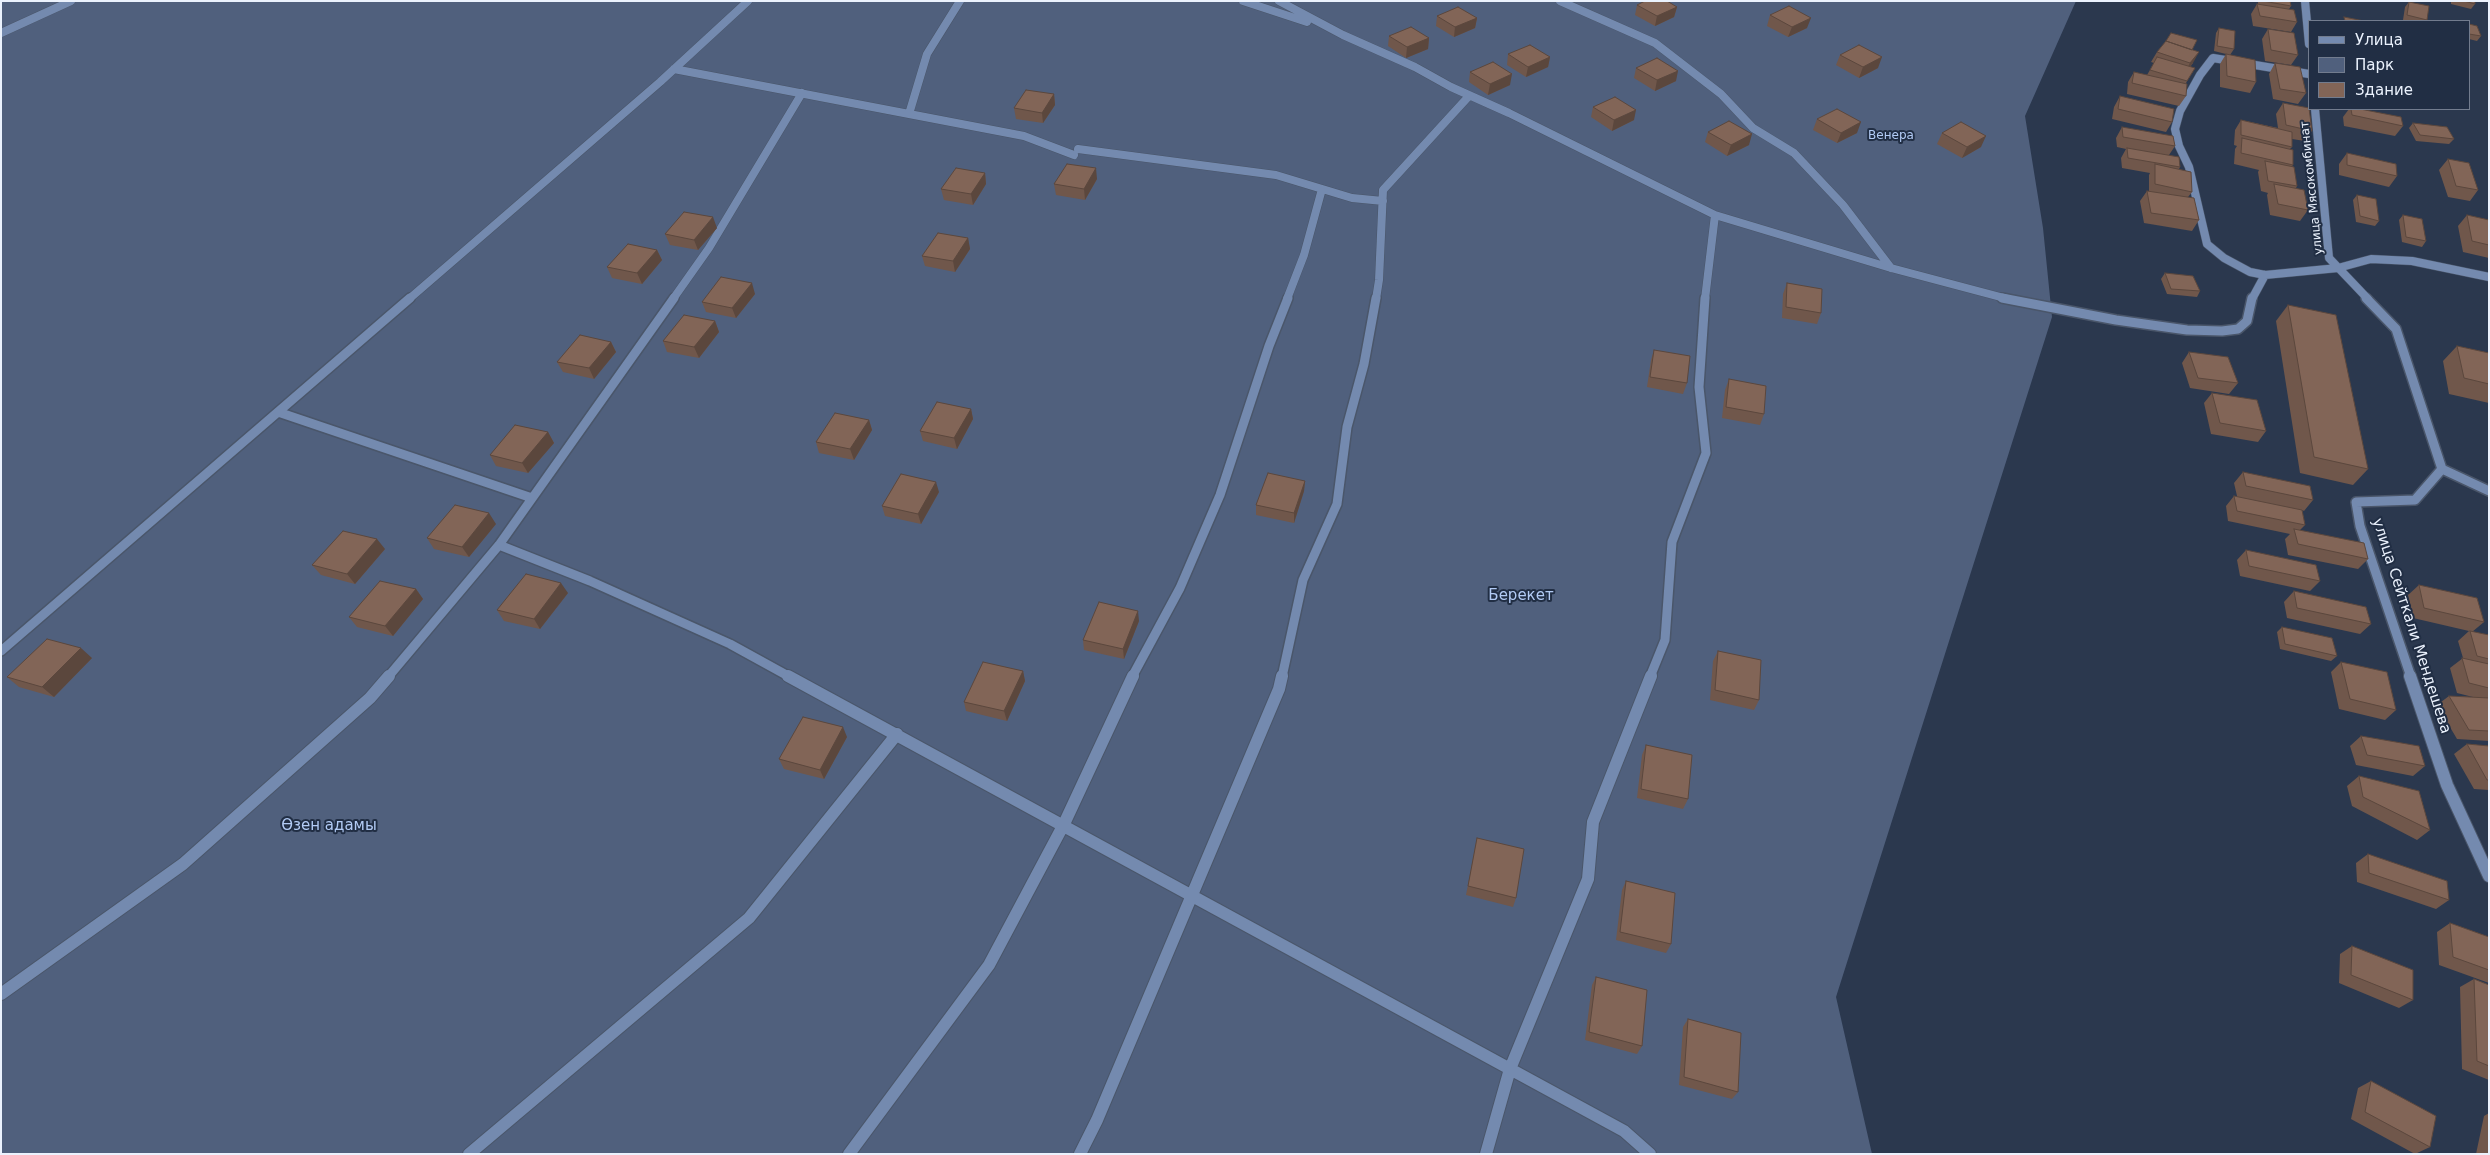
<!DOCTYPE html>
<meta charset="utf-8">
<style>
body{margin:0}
#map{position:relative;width:2490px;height:1155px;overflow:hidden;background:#2b384e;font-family:"DejaVu Sans",sans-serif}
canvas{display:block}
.frame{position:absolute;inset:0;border:2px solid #ebf2fd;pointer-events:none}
.legend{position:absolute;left:2308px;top:20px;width:162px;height:90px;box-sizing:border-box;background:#212e44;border:1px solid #727c8e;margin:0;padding:6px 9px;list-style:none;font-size:15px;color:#ebf2fd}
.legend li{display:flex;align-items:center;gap:10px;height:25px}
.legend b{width:25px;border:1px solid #727c8e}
</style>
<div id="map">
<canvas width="2490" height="1155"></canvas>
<div class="frame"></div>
<ul class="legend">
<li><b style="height:6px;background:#748aaf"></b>Улица</li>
<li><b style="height:14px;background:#50607d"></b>Парк</li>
<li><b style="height:14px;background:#826557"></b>Здание</li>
</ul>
</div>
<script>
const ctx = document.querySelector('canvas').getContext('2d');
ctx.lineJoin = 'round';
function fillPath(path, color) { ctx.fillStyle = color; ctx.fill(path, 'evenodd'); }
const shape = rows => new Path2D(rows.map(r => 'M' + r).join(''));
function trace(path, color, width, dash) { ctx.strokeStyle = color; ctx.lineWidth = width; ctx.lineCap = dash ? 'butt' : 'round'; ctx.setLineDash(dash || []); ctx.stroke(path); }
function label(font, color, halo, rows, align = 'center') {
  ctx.font = font + ' "DejaVu Sans",sans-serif'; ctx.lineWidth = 4; ctx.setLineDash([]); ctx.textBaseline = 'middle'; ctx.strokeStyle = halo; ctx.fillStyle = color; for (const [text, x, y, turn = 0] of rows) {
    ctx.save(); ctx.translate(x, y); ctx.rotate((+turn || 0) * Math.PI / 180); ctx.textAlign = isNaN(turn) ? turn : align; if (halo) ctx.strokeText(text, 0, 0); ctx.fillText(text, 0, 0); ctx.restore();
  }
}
fillPath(shape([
 [1,1,2076,1,2025,116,2043,228,2052,317,1836,997,1872,1154,1,1154]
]), '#50607d');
const minorFar2 = shape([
 [1243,1,1307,22],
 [1279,1,1343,35,1415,67,1451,87,1509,113,1715,215,1891,268,2008,299],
 [1560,1,1655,43,1721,94,1753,128,1794,153,1843,205,1891,268],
 [2305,1,2309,44],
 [1,33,71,1],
 [674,69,1024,136,1074,155],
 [2309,74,2213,58,2200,75,2180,111,2175,129,2179,146,2189,167,2207,244,2224,258,2250,272,2265,275,2338,268,2371,259,2412,261,2489,277],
 [2315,109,2329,258,2368,299],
 [909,114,927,54,960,1],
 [1078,149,1276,175,1352,198,1383,201],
 [409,299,660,82,748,1],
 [673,299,709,248,802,93],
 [1287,299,1304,255,1322,189],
 [1376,299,1379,280,1383,190,1469,96],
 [1705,299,1715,215],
 [2252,299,2265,275]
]);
const minorFar1 = shape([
 [2002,298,2116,320,2187,330,2222,331,2238,329,2247,321,2252,298],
 [2366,298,2396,329,2442,469,2415,500,2356,502,2360,526,2411,677],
 [278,412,532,498],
 [2442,469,2489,491],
 [499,545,590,581,730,644,790,677],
 [1,651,410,298],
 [388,677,499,545,674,298],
 [1132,677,1180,588,1220,495,1269,346,1288,298],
 [1282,677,1303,580,1337,504,1347,427,1364,364,1376,298],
 [1650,677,1665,640,1672,542,1706,453,1699,387,1705,298]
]);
const minor = shape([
 [788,676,1624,1131,1650,1154],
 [2410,676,2447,785,2489,876],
 [1,994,183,864,370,698,389,676],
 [469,1154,749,918,897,734],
 [849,1154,989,965,1064,824,1133,676],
 [1080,1154,1097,1120,1279,689,1282,676],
 [1486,1154,1510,1069,1588,879,1593,822,1651,676]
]);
trace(minorFar2, '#4a566a', 9);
trace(minorFar1, '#4a566a', 12);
trace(minor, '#4a566a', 14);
trace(minorFar2, '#748aaf', 8);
trace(minorFar1, '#748aaf', 9);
trace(minor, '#748aaf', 12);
fillPath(shape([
 [2258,1,2290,1,2291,6,2289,9,2297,22,2291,32,2253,26,2251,14,2257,4,2258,4],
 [2451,1,2475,1,2475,4,2471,9,2451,4],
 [2409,2,2427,20,2426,21,2408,21,2403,20,2405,7],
 [1637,5,1677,7,1674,17,1655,26,1635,15],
 [1770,15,1807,28,1788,37,1767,26],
 [1437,16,1477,18,1475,28,1454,37,1436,26],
 [2469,24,2481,36,2477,41,2469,39],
 [2219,28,2234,49,2230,55,2214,51,2216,33],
 [2268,29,2298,55,2291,65,2265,61,2262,39],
 [1389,36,1429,38,1428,49,1406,58,1388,46],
 [2192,50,2193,63,2190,67,2195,68,2186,83,2186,96,2179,106,2127,94,2128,82,2134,72,2147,75,2154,63,2151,62,2157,52],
 [1508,54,1550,57,1548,67,1526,77,1507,65],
 [2226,54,2256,82,2250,93,2220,87,2220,64],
 [1840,55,1878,68,1859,78,1836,65],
 [2275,63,2306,93,2298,104,2273,99,2269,74],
 [1636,68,1676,81,1655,91,1634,78],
 [1470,72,1510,85,1488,95,1469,82],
 [1054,94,1055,105,1043,123,1016,119,1014,108],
 [2120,96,2172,122,2166,132,2112,119,2114,107],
 [2283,103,2312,131,2305,141,2292,139,2292,147,2290,149,2293,165,2292,166,2297,186,2296,188,2308,210,2300,221,2270,215,2267,195,2268,193,2261,191,2258,172,2259,170,2234,164,2235,149,2237,146,2234,145,2235,130,2241,120,2278,128,2276,114],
 [1593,107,1634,120,1612,131,1591,117],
 [2349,109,2360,109,2403,126,2395,136,2344,126,2343,117],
 [1817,119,1857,133,1837,143,1813,130],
 [2413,123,2454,139,2449,144,2416,141,2409,128],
 [2122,127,2175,146,2169,155,2180,167,2179,169,2192,192,2188,197,2199,220,2192,231,2144,223,2140,201,2147,191,2149,191,2149,175,2150,173,2122,168,2121,158,2126,149,2117,147,2116,138],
 [1708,132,1749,145,1727,156,1705,142],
 [1942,133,1981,147,1962,158,1937,144],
 [2347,153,2397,176,2389,187,2339,175,2339,164],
 [2448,159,2478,190,2470,201,2448,197,2439,170],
 [985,173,986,184,973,205,944,200,941,189],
 [1097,179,1085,200,1056,195,1054,184],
 [2357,195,2379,221,2375,226,2356,222,2353,200],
 [2403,215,2426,241,2422,247,2402,242,2399,220],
 [2467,215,2489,220,2489,258,2463,252,2458,226],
 [717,228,698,250,670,245,665,234],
 [968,238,970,249,955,272,925,266,922,256],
 [657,250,662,260,642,284,612,278,607,267],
 [2165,273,2200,291,2197,297,2167,294,2161,279],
 [1787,283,1821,313,1817,324,1782,318,1783,294],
 [755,294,736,318,706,312,702,302],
 [2288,305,2368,469,2353,485,2300,473,2276,321],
 [715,321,719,332,699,358,667,352,663,341],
 [611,342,616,352,594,379,563,372,557,362],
 [2457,346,2489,353,2489,403,2449,394,2443,361],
 [1654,350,1687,383,1683,394,1647,387,1651,360],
 [2189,352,2238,383,2229,394,2190,388,2182,363],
 [1729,379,1764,414,1760,425,1722,418,1725,390],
 [2212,393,2266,431,2258,442,2211,434,2204,403],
 [971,409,973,419,957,449,923,441,920,431],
 [869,420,872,430,854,460,819,453,816,442],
 [548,432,554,443,528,473,496,466,490,455],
 [2243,472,2313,500,2304,511,2302,510,2305,525,2300,530,2368,559,2358,569,2288,555,2285,539,2290,534,2228,521,2226,506,2234,496,2237,496,2234,483],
 [1305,481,1304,491,1294,523,1256,515,1256,505],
 [939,492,921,524,885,516,882,506],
 [496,524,469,557,434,549,427,538],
 [385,549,355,584,321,575,312,565],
 [2246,550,2320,581,2310,591,2240,576,2237,560],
 [2419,585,2484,622,2472,632,2489,635,2489,741,2457,739,2437,705,2449,696,2473,697,2457,693,2450,668,2463,658,2458,641,2469,631,2413,618,2408,595],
 [416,589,423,599,393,636,357,627,349,617],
 [2294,591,2371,624,2360,634,2287,618,2284,602],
 [568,593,540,629,504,621,497,610],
 [1139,621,1124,659,1084,650,1083,640],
 [2282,627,2337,656,2331,661,2280,649,2277,632],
 [1718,651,1759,700,1754,710,1710,700,1713,661],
 [92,658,54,697,19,687,7,677],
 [2341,662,2396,710,2385,720,2339,709,2331,672],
 [1023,671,1025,681,1007,721,966,711,964,702],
 [2361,736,2425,766,2413,776,2356,765,2350,746],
 [847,737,824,779,784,769,779,759],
 [2467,744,2489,746,2489,790,2474,789,2454,754],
 [1646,745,1688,799,1683,809,1637,798,1642,755],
 [2359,776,2430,830,2417,840,2352,806,2347,786],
 [1477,838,1516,898,1513,907,1466,895],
 [2368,854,2449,900,2436,909,2357,882,2356,863],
 [1626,881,1671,944,1666,953,1616,940,1622,890],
 [2450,923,2489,937,2489,983,2439,965,2437,932],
 [2352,946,2413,1000,2399,1008,2339,983,2340,954],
 [1596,977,1642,1046,1637,1054,1585,1040,1592,985],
 [2474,979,2489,985,2489,1080,2462,1069,2460,987],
 [1688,1019,1738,1092,1732,1099,1679,1085,1683,1027],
 [2371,1081,2430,1147,2415,1154,2351,1119,2358,1088],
 [2489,1113,2489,1154,2476,1154,2484,1116]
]), '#70574b');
fillPath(shape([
 [1677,7,1674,17,1655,26,1657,16],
 [1477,18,1475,28,1454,37,1455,27],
 [1811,18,1807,28,1788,37,1792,27],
 [1429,38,1428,49,1406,58,1407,47],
 [2199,52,2193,63,2184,74,2190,63],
 [1550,57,1548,67,1526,77,1528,67],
 [1882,57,1878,68,1859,78,1863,67],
 [1678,71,1676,81,1655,91,1657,80],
 [1512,74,1510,85,1488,95,1490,84],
 [1054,94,1055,105,1043,123,1042,113],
 [1636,110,1634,120,1612,131,1614,120],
 [1861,122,1857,133,1837,143,1841,133],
 [1752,134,1749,145,1727,156,1731,145],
 [1986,136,1981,147,1962,158,1967,147],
 [1096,168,1097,179,1085,200,1084,189],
 [985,173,986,184,973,205,971,194],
 [713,217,717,228,698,250,694,240],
 [968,238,970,249,955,272,953,261],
 [657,250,662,260,642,284,637,273],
 [752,283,755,294,736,318,732,308],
 [715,321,719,332,699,358,694,347],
 [611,342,616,352,594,379,589,368],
 [971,409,973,419,957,449,954,438],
 [869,420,872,430,854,460,850,449],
 [548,432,554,443,528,473,522,463],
 [1305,481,1304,491,1294,523,1294,513],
 [936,482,939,492,921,524,918,514],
 [489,513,496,524,469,557,462,547],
 [377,539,385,549,355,584,347,574],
 [561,583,568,593,540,629,534,619],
 [416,589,423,599,393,636,385,626],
 [1138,611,1139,621,1124,659,1123,649],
 [81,648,92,658,54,697,42,687],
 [1023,671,1025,681,1007,721,1004,711],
 [843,727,847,737,824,779,820,770]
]), '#5b473d');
const building = shape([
 [1645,1,1667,1,1677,7,1657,16,1637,5,1645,1],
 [2263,1,2290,1,2291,6,2263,1],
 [2464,1,2475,1,2475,4,2464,1],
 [2409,2,2429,6,2427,20,2407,15,2409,2],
 [2257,4,2294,10,2297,22,2260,16,2257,4],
 [1789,6,1811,18,1792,27,1770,15,1789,6],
 [1458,7,1477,18,1455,27,1437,16,1458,7],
 [2344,17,2364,21,2345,21,2344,17],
 [2469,24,2477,26,2481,36,2469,34,2469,24],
 [1411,27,1429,38,1407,47,1389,36,1411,27],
 [2219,28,2235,31,2234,49,2217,46,2219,28],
 [2268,29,2294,33,2298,55,2271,50,2268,29],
 [2171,33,2197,40,2192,50,2166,41,2171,33],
 [2166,41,2199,52,2190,63,2157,52,2166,41],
 [1530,45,1550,57,1528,67,1508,54,1530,45],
 [1859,45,1882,57,1863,67,1840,55,1859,45],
 [2226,54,2255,60,2256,82,2227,76,2226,54],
 [2157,57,2195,68,2187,81,2150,70,2157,57],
 [1657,58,1678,71,1657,80,1636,68,1657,58],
 [1493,62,1512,74,1490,84,1470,72,1493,62],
 [2275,63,2300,67,2306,93,2280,89,2275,63],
 [2134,72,2187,84,2186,96,2132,83,2134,72],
 [1026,90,1054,94,1042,113,1014,108,1026,90],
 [2120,96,2174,109,2172,122,2118,109,2120,96],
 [1615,97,1636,110,1614,120,1593,107,1615,97],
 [2283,103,2309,108,2312,131,2286,125,2283,103],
 [1837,109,1861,122,1841,133,1817,119,1837,109],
 [2351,109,2360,109,2401,117,2403,126,2352,115,2351,109],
 [2241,120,2292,132,2292,147,2241,135,2241,120],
 [1729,121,1752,134,1731,145,1708,132,1729,121],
 [1961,122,1986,136,1967,147,1942,133,1961,122],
 [2413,123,2447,127,2454,139,2420,135,2413,123],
 [2122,127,2173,136,2175,146,2123,137,2122,127],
 [2242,138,2293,150,2293,165,2241,153,2242,138],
 [2127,148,2179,157,2180,167,2128,158,2127,148],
 [2347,153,2396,164,2397,176,2347,165,2347,153],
 [2448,159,2469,163,2478,190,2456,186,2448,159],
 [2265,161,2294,167,2297,186,2268,181,2265,161],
 [1067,164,1096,168,1084,189,1054,184,1067,164],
 [2155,164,2191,172,2192,192,2155,184,2155,164],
 [956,168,985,173,971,194,941,189,956,168],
 [2274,184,2304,190,2308,210,2278,204,2274,184],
 [2147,191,2194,198,2199,220,2151,213,2147,191],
 [2357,195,2376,199,2379,221,2360,216,2357,195],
 [684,212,713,217,694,240,665,234,684,212],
 [2403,215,2422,219,2426,241,2406,237,2403,215],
 [2467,215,2489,220,2489,245,2472,241,2467,215],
 [938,233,968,238,953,261,922,256,938,233],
 [628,244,657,250,637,273,607,267,628,244],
 [2165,273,2193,276,2200,291,2171,289,2165,273],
 [721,277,752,283,732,308,702,302,721,277],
 [1787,283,1822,289,1821,313,1786,307,1787,283],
 [2288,305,2336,315,2368,469,2314,457,2288,305],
 [684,315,715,321,694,347,663,341,684,315],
 [580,335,611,342,589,368,557,362,580,335],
 [2457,346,2489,353,2489,384,2464,378,2457,346],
 [1654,350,1690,356,1687,383,1650,377,1654,350],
 [2189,352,2228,357,2238,383,2198,378,2189,352],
 [1729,379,1766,386,1764,414,1726,407,1729,379],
 [2212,393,2257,400,2266,431,2220,423,2212,393],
 [937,402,971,409,954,438,920,431,937,402],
 [835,413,869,420,850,449,816,442,835,413],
 [515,425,548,432,522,463,490,455,515,425],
 [2243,472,2310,486,2313,500,2246,486,2243,472],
 [1268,473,1305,481,1294,513,1256,505,1268,473],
 [901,474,936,482,918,514,882,506,901,474],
 [2234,496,2302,510,2305,525,2237,511,2234,496],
 [455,505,489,513,462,547,427,538,455,505],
 [2294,529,2364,543,2368,559,2298,544,2294,529],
 [343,531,377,539,347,574,312,565,343,531],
 [2246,550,2316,565,2320,581,2249,566,2246,550],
 [526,574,561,583,534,619,497,610,526,574],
 [380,581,416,589,385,626,349,617,380,581],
 [2419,585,2477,598,2484,622,2424,608,2419,585],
 [2294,591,2366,607,2371,624,2297,608,2294,591],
 [1099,602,1138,611,1123,649,1083,640,1099,602],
 [2282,627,2332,638,2337,656,2285,644,2282,627],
 [2470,631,2489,635,2489,659,2477,656,2470,631],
 [47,639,81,648,42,687,7,677,47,639],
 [1718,651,1761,660,1759,700,1715,690,1718,651],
 [2462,658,2489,664,2489,688,2469,683,2462,658],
 [983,662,1023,671,1004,711,964,702,983,662],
 [2341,662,2387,672,2396,710,2350,699,2341,662],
 [2449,696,2489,698,2489,731,2469,730,2449,696],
 [803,717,843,727,820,770,779,759,803,717],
 [2361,736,2419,746,2425,766,2367,755,2361,736],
 [2467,744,2489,746,2489,780,2487,780,2467,744],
 [1646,745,1692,755,1688,799,1641,789,1646,745],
 [2359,776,2419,791,2430,830,2363,797,2359,776],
 [1477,838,1524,849,1516,898,1468,886,1477,838],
 [2368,854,2447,881,2449,900,2369,873,2368,854],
 [1626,881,1675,893,1671,944,1620,932,1626,881],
 [2450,923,2489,937,2489,970,2453,957,2450,923],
 [2352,946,2413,970,2413,1000,2351,975,2352,946],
 [1596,977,1647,990,1642,1046,1589,1032,1596,977],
 [2474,979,2489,985,2489,1066,2477,1061,2474,979],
 [1688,1019,1741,1033,1738,1092,1684,1077,1688,1019],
 [2371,1081,2436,1116,2430,1147,2365,1112,2371,1081]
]);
fillPath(building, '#826557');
trace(building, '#5b473d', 1);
label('12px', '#b2cbf5', '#212e44', [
 ["Венера",1891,136]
]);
label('12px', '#ebf2fd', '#212e44', [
 ["улица Мясокомбинат",2312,188,-96]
]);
label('15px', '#b2cbf5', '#212e44', [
 ["Берекет",1521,596],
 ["Өзен адамы",329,826]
]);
label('15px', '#ebf2fd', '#212e44', [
 ["улица Сейткали Мендешева",2411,626,72]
]);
</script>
